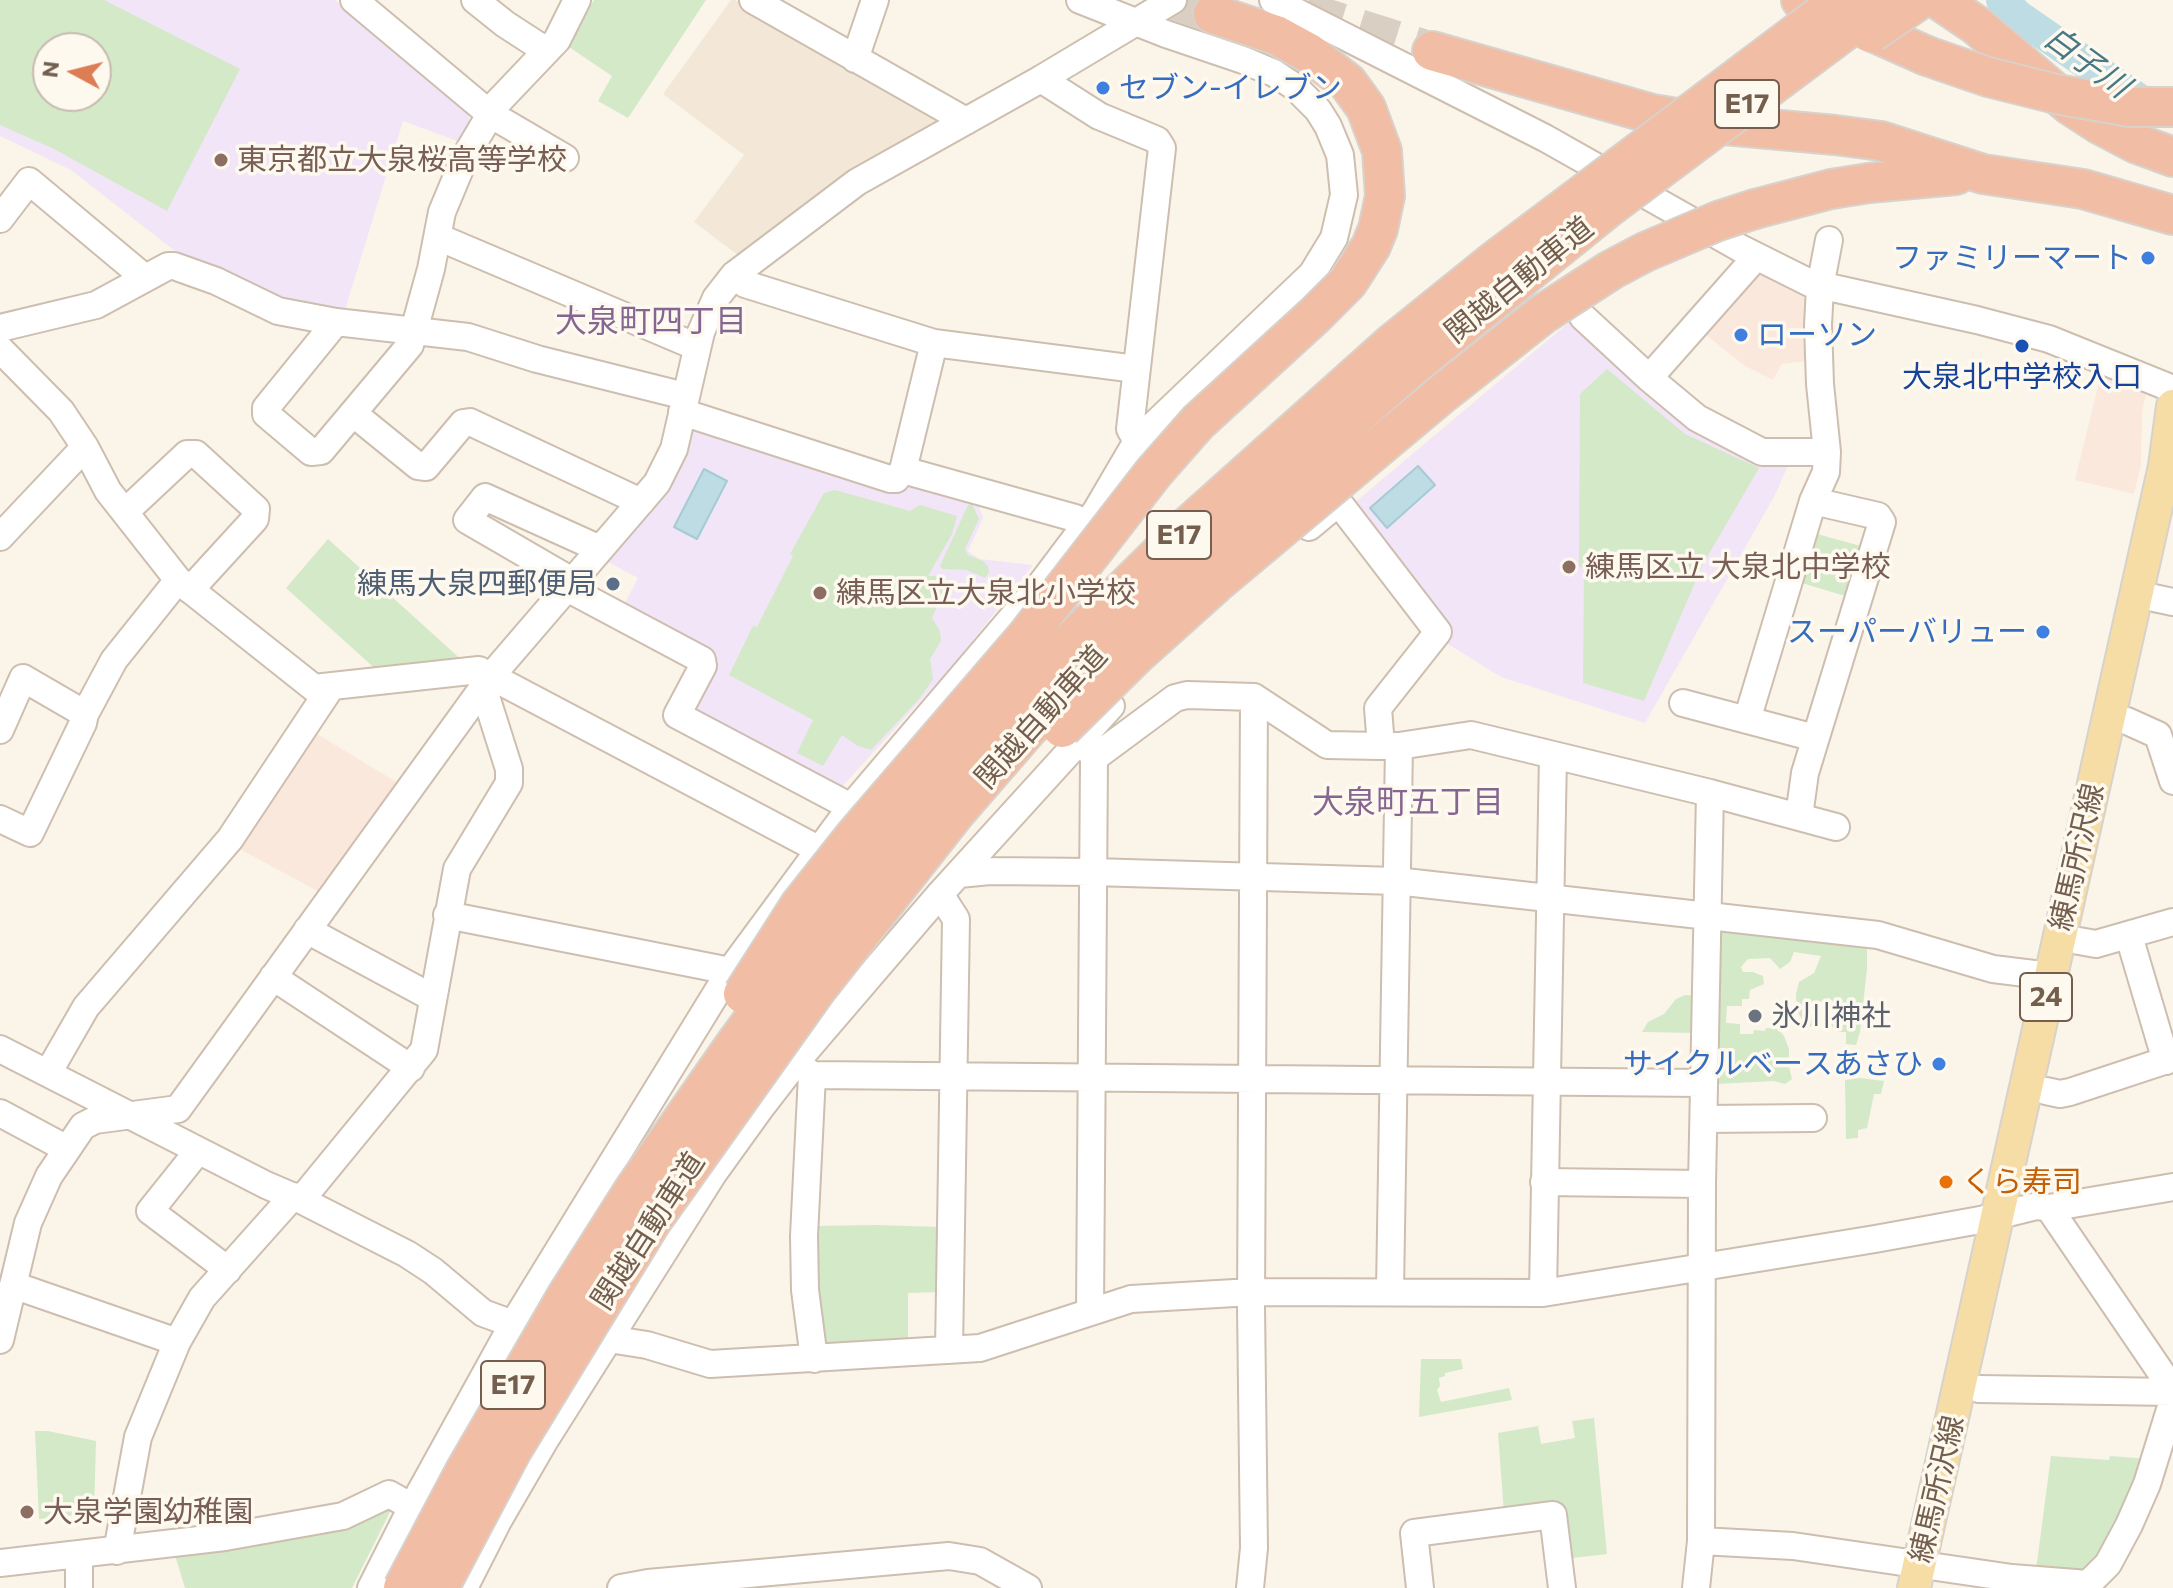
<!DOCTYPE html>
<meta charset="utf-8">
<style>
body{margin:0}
#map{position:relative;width:2173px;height:1588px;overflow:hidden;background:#fbf5e9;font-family:Commissioner,sans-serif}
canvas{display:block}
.north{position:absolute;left:32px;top:32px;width:80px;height:80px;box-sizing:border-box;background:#fef9ef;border:2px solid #c7bbaf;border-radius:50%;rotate:277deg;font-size:22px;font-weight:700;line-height:32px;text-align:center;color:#745e4e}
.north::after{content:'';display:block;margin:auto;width:28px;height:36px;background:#dd7d56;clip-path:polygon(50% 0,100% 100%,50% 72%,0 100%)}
</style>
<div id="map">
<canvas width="2173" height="1588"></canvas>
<div class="north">N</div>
</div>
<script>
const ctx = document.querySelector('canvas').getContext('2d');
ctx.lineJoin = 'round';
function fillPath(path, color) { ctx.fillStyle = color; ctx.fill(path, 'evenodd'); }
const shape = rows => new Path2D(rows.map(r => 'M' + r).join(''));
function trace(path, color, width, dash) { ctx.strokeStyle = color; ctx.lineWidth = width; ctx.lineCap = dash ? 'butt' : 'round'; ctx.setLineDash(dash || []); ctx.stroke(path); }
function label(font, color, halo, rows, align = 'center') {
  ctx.font = font + ' Commissioner,"Noto Sans JP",sans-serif'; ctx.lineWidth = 7; ctx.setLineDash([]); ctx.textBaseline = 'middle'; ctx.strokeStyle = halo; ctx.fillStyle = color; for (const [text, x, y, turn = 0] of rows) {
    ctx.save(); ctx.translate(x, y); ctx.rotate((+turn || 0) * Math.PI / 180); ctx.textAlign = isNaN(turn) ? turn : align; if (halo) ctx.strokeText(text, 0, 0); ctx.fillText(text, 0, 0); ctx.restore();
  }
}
fillPath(shape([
 [731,0,735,0,946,122,739,256,694,222,744,155,663,94]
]), '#f3e8d8');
fillPath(shape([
 [1762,269,1805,292,1810,301,1807,361,1782,364,1773,380,1745,366,1701,331],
 [2102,370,2147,389,2142,412,2141,465,2134,494,2075,480],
 [314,732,398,783,321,893,234,846]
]), '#fbe8dd');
fillPath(shape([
 [0,0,335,0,468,110,470,123,460,142,403,121,344,313,273,299,175,251,71,170,0,136],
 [48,48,96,48,96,96,48,96],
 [1573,319,1688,423,1790,461,1774,497,1645,723,1501,677,1443,641,1453,630,1354,503],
 [687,426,830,472,903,491,918,483,976,499,983,518,968,551,980,559,1033,565,954,664,838,791,693,713,691,707,717,658,622,609,638,578,606,561,667,493]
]), '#f2e5f8');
fillPath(shape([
 [0,0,104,0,240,69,167,211,54,149,0,125],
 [96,48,96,96,48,96,48,48],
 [594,0,706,0,628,118,598,101,612,76,566,45],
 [1607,369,1685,434,1759,468,1703,564,1644,701,1583,683,1584,568,1579,567,1580,394],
 [835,490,910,511,920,505,957,516,952,534,928,576,936,576,944,590,932,618,940,631,941,641,930,659,933,679,920,698,871,750,858,746,842,735,823,766,797,753,813,720,729,675,753,626,757,627,793,556,790,554,824,493],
 [972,504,979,519,965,549,968,555,983,561,988,566,989,572,985,578,967,570,943,569,940,566,968,505],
 [1810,532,1868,548,1852,598,1795,581],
 [328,539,465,663,381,674,286,588],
 [1712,929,1862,942,1867,950,1867,969,1860,1032,1856,1045,1846,1044,1846,1032,1838,1032,1831,1025,1835,1003,1829,998,1820,1002,1815,1027,1806,1026,1797,1011,1796,994,1799,982,1814,973,1821,956,1794,952,1790,962,1780,969,1770,958,1748,959,1741,967,1743,972,1753,972,1763,976,1764,984,1750,990,1749,999,1742,999,1742,1006,1727,1006,1726,1023,1740,1024,1740,1034,1753,1034,1754,1030,1765,1031,1766,1028,1778,1029,1784,1036,1789,1049,1789,1067,1792,1079,1785,1084,1774,1081,1716,1084],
 [1685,995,1699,996,1698,1033,1642,1032,1648,1022,1664,1014,1676,999],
 [1860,1078,1884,1081,1881,1094,1874,1094,1867,1128,1858,1130,1858,1138,1846,1139,1845,1080],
 [875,1225,941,1227,940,1292,908,1293,908,1341,825,1349,818,1343,813,1226],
 [1421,1359,1461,1359,1463,1369,1445,1373,1445,1376,1439,1378,1440,1386,1437,1390,1441,1402,1509,1388,1512,1400,1419,1417],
 [1594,1418,1607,1554,1564,1559,1558,1514,1504,1514,1498,1433,1538,1426,1541,1444,1575,1438,1572,1421],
 [35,1431,48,1431,96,1441,94,1513,39,1519],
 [2051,1456,2109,1460,2110,1456,2149,1459,2095,1565,2085,1573,2036,1570],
 [386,1506,392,1508,352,1588,185,1588,174,1552]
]), '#d3e9c8');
const water = shape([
 [1418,466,1435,485,1387,528,1370,508,1418,466],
 [704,469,727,481,697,539,674,527,704,469]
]);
fillPath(water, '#bedce4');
trace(water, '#a5cbd5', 2);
trace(shape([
 [2002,0,2018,16,2154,110]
]), '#bedce4', 32);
trace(shape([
 [1172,0,1213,14],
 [1305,11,1432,51]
]), '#d9cfc2', 38, [38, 19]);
const minor = shape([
 [354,0,490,114,565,158],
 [475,0,505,24,545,50],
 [753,0,966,121],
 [1273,0,1545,138,1738,247,1810,283,1977,320,2049,339,2173,389],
 [855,59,875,0],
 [1041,79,1099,116,1157,140,1162,148,1130,429,1137,441],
 [0,219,29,181,145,278],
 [438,237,697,347],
 [1756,257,1649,378,1697,418,1762,452,1827,452,1820,384,1818,325,1820,287,1829,240],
 [734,275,745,284,934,343,1136,369],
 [1583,317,1649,378],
 [336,322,266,408,266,414,311,452,321,451,410,345,431,269,442,212,465,157,497,103,557,40,577,0],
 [0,328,96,305,168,266,174,266,216,281,278,311,336,322,468,337,537,359,685,396],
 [0,349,61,411,85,447,108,491,178,580,314,688,479,670,818,849],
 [682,412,890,479,896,479,903,470,1075,518,1084,525],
 [354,414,418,466,426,467,463,423,470,422,641,502],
 [903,470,934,343],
 [125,512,187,454,196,454,256,509,255,519,190,590],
 [0,537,85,447],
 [572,581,467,520,485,497,600,549],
 [567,588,702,660,703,666,677,715,851,807],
 [2154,598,2173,602],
 [1683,703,1815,738],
 [1747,720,1813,501,1826,472,1827,452],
 [2127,721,2158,735,2173,781],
 [0,730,23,678,85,714],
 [1087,745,1094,758,1090,1311],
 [1384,746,1399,746,1471,735,1710,793,1836,827],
 [1094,758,1175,698,1187,695,1254,697,1327,745,1381,746,1378,708,1438,632,1342,507,1333,507,1309,527],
 [1799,816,1805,773,1882,522,1878,516,1813,501],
 [0,819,30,833,83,723,85,714,114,660,178,580],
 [959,874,990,871,1093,872,1396,881,1878,935,1993,969,2050,976],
 [940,894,956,919,949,1350],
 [447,915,730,971],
 [307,930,433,998],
 [2129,936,2166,1061],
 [2079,941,2096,944,2173,922],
 [273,977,411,1068],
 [0,1049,266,1185,301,1200,407,1254,433,1271,483,1313,513,1324,647,1345,710,1364,980,1348,1131,1299,1252,1292,1543,1293,1875,1239,1980,1220,2037,1206,2049,1208,2173,1187],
 [796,1062,812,1075,1704,1083],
 [48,1073,86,1007,230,839,331,687],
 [812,1075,804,1236,805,1290,814,1359],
 [2046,1091,2060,1094,2070,1092,2173,1058],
 [0,1113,67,1149],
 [1704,1119,1813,1118],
 [198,1151,150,1211,228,1270],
 [1544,1182,1702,1184],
 [301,1200,424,1050,457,869,509,783,509,769,483,687],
 [2049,1208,2173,1390],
 [13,1285,177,1342],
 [1390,1291,1399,746],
 [1543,1293,1553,755],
 [0,1340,28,1223,49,1176,83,1126,95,1120,178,1109,492,675,657,483,674,449,701,332,716,298,734,275,857,182,1041,79,1173,0],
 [1979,1389,2173,1392],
 [1701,1541,1793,1546,2012,1578,2088,1584,2087,1588],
 [117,1551,138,1437,177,1342,202,1298,293,1196],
 [0,1563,225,1537,343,1516,389,1494,412,1507],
 [2088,1584,2108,1564,2129,1525,2147,1484,2173,1400],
 [79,1588,79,1554],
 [371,1588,412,1507,513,1324,730,971,851,807,1041,584,1096,511,1137,441,1312,274,1334,238,1344,195,1340,155,1328,126,1318,110,1295,87,1274,73,1243,60,1166,34,1080,0],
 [464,1588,498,1521,545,1440,713,1174,762,1106,796,1062,940,894,1111,706],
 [621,1588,648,1583,949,1556,980,1561,1028,1588],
 [1250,1588,1254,1548,1251,1306,1254,697],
 [1420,1588,1414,1533,1553,1515,1562,1588],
 [1696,1588,1701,1541,1702,1184,1710,793]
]);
const major = shape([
 [1914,1588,2165,466,2173,406]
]);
const highway = shape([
 [1801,0,1927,56],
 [1939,0,1976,25,2070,105,2099,124,2135,143,2173,157],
 [1213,14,1276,35,1309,53,1348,83,1366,108,1382,151,1385,196,1378,229,1371,246,1348,282],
 [1432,51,1652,114,1714,124,1835,135,1881,141,1983,174,2083,189,2173,215],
 [1755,209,1831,189,1869,183,1956,175]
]);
trace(minor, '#cdbeaf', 30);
trace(major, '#d8d2cd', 36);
trace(highway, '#d8d2cd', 42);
trace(minor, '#fff', 26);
trace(major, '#f6dda6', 32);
trace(highway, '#f1bda4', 38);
const highwayBridge = shape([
 [1871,33,1919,0],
 [1927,56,1988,77,2056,94,2130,107,2173,107],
 [1062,728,1137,654,1215,584,1443,393,1543,314,1611,270,1645,252,1718,221,1755,209],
 [743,994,800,905,853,838,1026,637,1154,472,1198,422,1315,315,1348,282],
 [403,1588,465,1471,566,1297,635,1188,734,1046,809,943,923,804,1047,665,1185,529,1394,342,1493,262,1841,0],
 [439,1588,512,1450,651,1222,816,990,955,813,1026,731,1096,655,1296,469,1410,368,1609,207,1886,0]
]);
trace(highwayBridge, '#d8d2cd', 42, []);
trace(highwayBridge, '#f1bda4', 38);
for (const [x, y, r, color] of [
 [1103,88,8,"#3f7fe0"],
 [221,160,8,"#8d6e63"],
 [2148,258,8,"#3f7fe0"],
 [1741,335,8,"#3f7fe0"],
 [2022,346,8,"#1a4fb4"],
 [1569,567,8,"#8d6e63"],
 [613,584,8,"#5c6f8a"],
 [820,593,8,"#8d6e63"],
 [2043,632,8,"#3f7fe0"],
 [1755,1016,8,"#6b7280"],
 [1939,1064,8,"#3f7fe0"],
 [1946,1182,8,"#e8710a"],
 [27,1512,8,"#8d6e63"]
]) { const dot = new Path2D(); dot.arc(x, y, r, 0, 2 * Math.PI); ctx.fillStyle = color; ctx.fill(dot); trace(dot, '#fef9ef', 3); }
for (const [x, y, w] of [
 [1747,104,64],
 [1179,535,64],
 [2046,997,52],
 [513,1385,64]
]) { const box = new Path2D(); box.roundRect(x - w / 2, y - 24, w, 48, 6); ctx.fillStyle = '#fef9ef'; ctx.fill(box); trace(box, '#745e4e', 2); }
label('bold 28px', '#745e4e', null, [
 ["E17",1747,104],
 ["E17",1179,535],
 ["24",2046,997],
 ["E17",513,1385]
]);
label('30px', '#366cbe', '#fef9ef', [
 ["セブン-イレブン",1119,88,"left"],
 ["ファミリーマート",2132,258],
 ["ローソン",1757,335,"left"],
 ["スーパーバリュー",2027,632],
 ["サイクルベースあさひ",1923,1064]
], 'right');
label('30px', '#785e54', '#fef9ef', [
 ["東京都立大泉桜高等学校",237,160],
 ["練馬区立 大泉北中学校",1585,567],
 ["練馬区立大泉北小学校",836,593],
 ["大泉学園幼稚園",43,1512]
], 'left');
label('30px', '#745e4e', '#fef9ef', [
 ["関越自動車道",1519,280,-39],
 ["関越自動車道",1041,717,-48],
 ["練馬所沢線",2077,857,-77],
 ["関越自動車道",648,1231,-57],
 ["練馬所沢線",1937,1489,-77]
]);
label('30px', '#164399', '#fef9ef', [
 ["大泉北中学校入口",2022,377]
]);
label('30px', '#4e5e75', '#fef9ef', [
 ["練馬大泉四郵便局",597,584]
], 'right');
label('30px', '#5b616d', '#fef9ef', [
 ["氷川神社",1771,1016]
], 'left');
label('30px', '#c56008', '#fef9ef', [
 ["くら寿司",1962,1182]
], 'left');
label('italic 32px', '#487886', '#fef9ef', [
 ["白子川",2087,62,36]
]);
label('32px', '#856690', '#fef9ef', [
 ["大泉町四丁目",651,321],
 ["大泉町五丁目",1408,802]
]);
</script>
